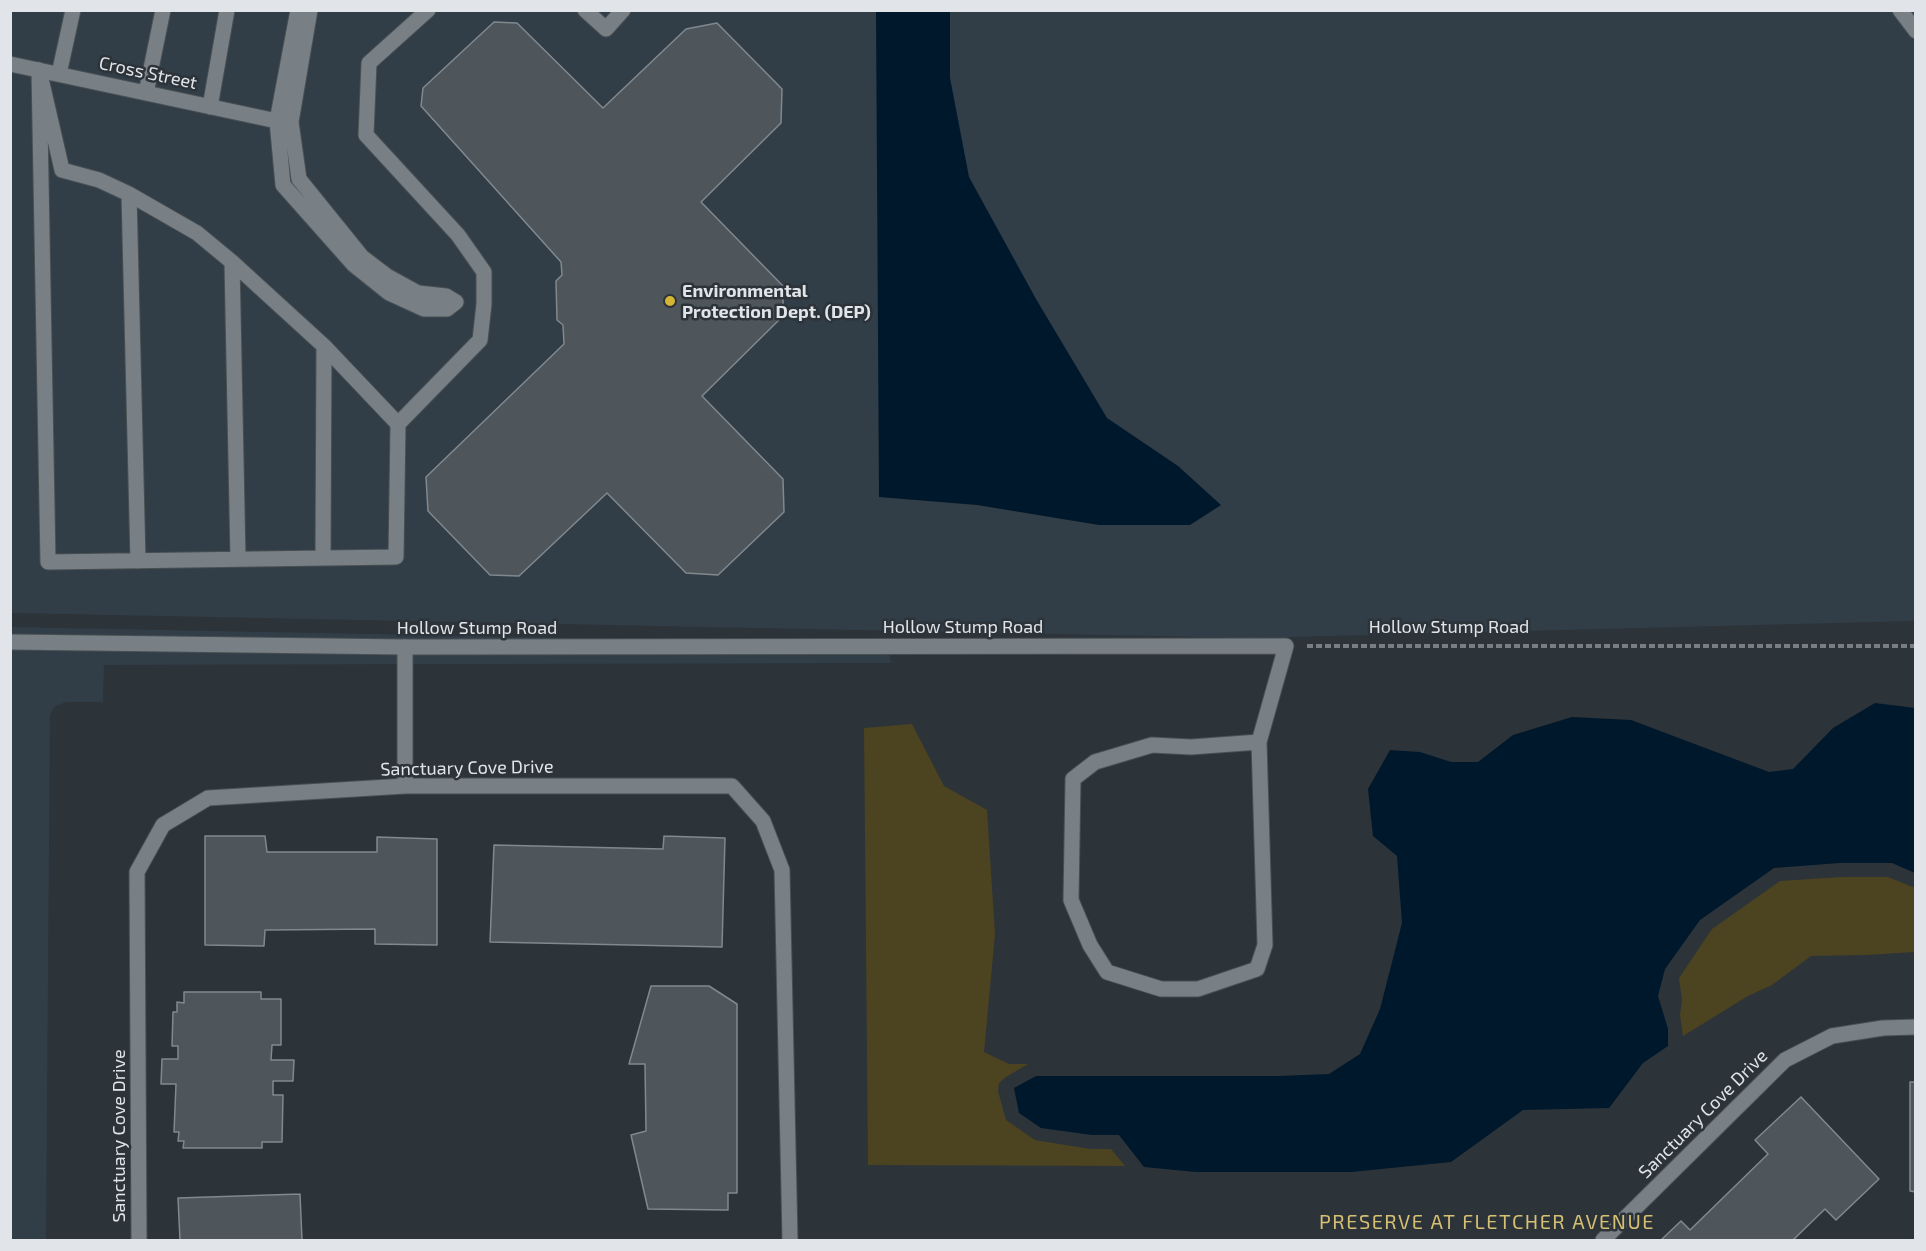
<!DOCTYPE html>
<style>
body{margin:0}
#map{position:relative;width:1926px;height:1251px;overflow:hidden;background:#2c3339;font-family:"Exo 2",sans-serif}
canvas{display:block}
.frame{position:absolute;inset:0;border:12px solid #e1e5e9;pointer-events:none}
</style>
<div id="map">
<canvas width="1926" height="1251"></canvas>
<div class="frame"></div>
</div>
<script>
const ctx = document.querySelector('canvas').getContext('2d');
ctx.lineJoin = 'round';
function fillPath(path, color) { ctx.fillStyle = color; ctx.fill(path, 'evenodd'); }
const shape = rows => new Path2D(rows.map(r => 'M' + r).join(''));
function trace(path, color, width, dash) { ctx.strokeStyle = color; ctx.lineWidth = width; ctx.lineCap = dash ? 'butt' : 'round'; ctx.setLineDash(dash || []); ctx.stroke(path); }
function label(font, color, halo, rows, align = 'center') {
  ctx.font = font + ' "Exo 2",sans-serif'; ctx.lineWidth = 5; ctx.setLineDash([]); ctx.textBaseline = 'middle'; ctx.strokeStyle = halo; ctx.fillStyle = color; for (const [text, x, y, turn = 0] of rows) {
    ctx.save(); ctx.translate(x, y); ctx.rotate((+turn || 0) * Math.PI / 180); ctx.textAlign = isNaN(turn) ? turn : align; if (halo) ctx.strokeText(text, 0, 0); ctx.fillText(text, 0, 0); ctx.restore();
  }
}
fillPath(shape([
 [11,11,1915,11,1915,621,1252,638,11,613],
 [11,627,888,644,891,663,104,665,103,702,66,702,54,707,50,716,46,1240,11,1240]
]), '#313d47');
fillPath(shape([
 [912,724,944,786,987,810,995,934,984,1052,1009,1064,1028,1064,1006,1077,999,1083,998,1091,1006,1120,1035,1140,1090,1149,1111,1149,1125,1166,868,1165,864,728],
 [1841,877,1888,877,1915,888,1915,952,1866,955,1811,956,1772,985,1748,996,1683,1036,1680,1015,1682,1000,1679,978,1712,929,1780,881]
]), '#4c4321');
fillPath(shape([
 [876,11,950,11,950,78,969,177,1036,299,1107,418,1178,466,1221,505,1190,525,1099,525,977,505,879,497],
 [1875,703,1915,708,1915,873,1892,863,1840,863,1774,868,1700,920,1665,969,1658,996,1668,1029,1668,1046,1643,1063,1609,1108,1523,1110,1451,1162,1351,1172,1196,1172,1144,1167,1119,1135,1092,1135,1041,1128,1019,1113,1014,1088,1036,1076,1279,1076,1329,1074,1360,1054,1380,1009,1402,923,1397,856,1373,836,1368,789,1390,750,1420,752,1451,762,1478,762,1513,735,1572,717,1631,720,1769,772,1793,769,1833,728]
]), '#00182b');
const building = shape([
 [494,22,517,23,603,108,686,29,717,23,782,89,781,123,701,202,783,286,783,316,702,396,783,479,784,512,718,575,686,573,607,493,519,576,490,575,428,511,426,477,564,344,563,325,557,320,556,281,562,275,561,262,421,106,423,88,494,22],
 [205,836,265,836,267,852,377,852,377,837,437,839,437,945,375,944,375,929,265,930,264,946,205,945,205,836],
 [664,836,725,838,722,947,490,942,494,845,663,849,664,836],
 [651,986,709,986,737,1004,737,1193,728,1193,728,1210,648,1209,631,1135,646,1131,645,1064,629,1064,651,986],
 [184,992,261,992,261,999,281,999,281,1045,272,1045,271,1060,294,1060,293,1081,273,1081,273,1095,283,1095,282,1142,262,1142,262,1148,183,1148,184,1141,178,1141,179,1132,174,1132,176,1084,161,1084,162,1059,178,1059,178,1046,172,1046,173,1012,177,1012,177,1002,184,1003,184,992],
 [1910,1082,1916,1082,1916,1192,1910,1191,1910,1082],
 [1801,1097,1879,1179,1836,1220,1825,1209,1793,1240,1661,1240,1681,1221,1690,1230,1768,1154,1755,1140,1801,1097],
 [300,1194,302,1240,180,1240,178,1198,300,1194]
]);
fillPath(building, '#4e565b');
trace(building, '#81898f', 1.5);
const service = shape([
 [298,10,277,121,283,185,354,265,389,293,424,309,447,309,456,302,446,296,418,293,387,276,362,257,299,179,291,122,310,10],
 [585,10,606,29,623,10],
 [10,64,277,121],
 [39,70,62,170,99,180,129,194,197,233,232,262,324,346,398,424,396,557,48,562,39,70],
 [59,74,73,10],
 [146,93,163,10],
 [210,107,227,10],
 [129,194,138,561],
 [232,262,238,559],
 [398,424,480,340,484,304,484,272,458,235,366,135,369,63,428,10],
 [323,558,324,346],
 [10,642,405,647,1286,646,1259,742,1265,945,1257,969,1198,989,1161,989,1107,972,1090,945,1071,900,1073,779,1095,762,1152,745,1191,747,1259,742]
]);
const minor = shape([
 [405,647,405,786],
 [139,1240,137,872,163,825,208,798,405,786,732,786,763,821,782,870,790,1240],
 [1603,1240,1785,1060,1832,1036,1883,1028,1916,1027]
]);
const tertiary = shape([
 [1900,10,1916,31]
]);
trace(service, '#495054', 17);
trace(minor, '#495054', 17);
trace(tertiary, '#495054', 17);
trace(shape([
 [1307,646,1916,646]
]), '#787e83', 4, [6, 3]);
trace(service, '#788086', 15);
trace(minor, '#788086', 15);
trace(tertiary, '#788086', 15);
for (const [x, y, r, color] of [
 [670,301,6,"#d5b534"]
]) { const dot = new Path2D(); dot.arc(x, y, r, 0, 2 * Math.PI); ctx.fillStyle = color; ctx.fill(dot); trace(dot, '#2c3339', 2); }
label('18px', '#e1e5e9', '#2c3339', [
 ["Cross Street",148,73,12],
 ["Hollow Stump Road",963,627],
 ["Hollow Stump Road",1449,627],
 ["Hollow Stump Road",477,628],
 ["Sanctuary Cove Drive",467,768,-1],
 ["Sanctuary Cove Drive",1703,1114,-45],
 ["Sanctuary Cove Drive",119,1136,-90]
]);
label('bold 18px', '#e1e5e9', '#2c3339', [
 ["Environmental",682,291],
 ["Protection Dept. (DEP)",682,312]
], 'left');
ctx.letterSpacing = '1.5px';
label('20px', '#d5c073', '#2c3339', [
 ["PRESERVE AT FLETCHER AVENUE",1487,1222]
]);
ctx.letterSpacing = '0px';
</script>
